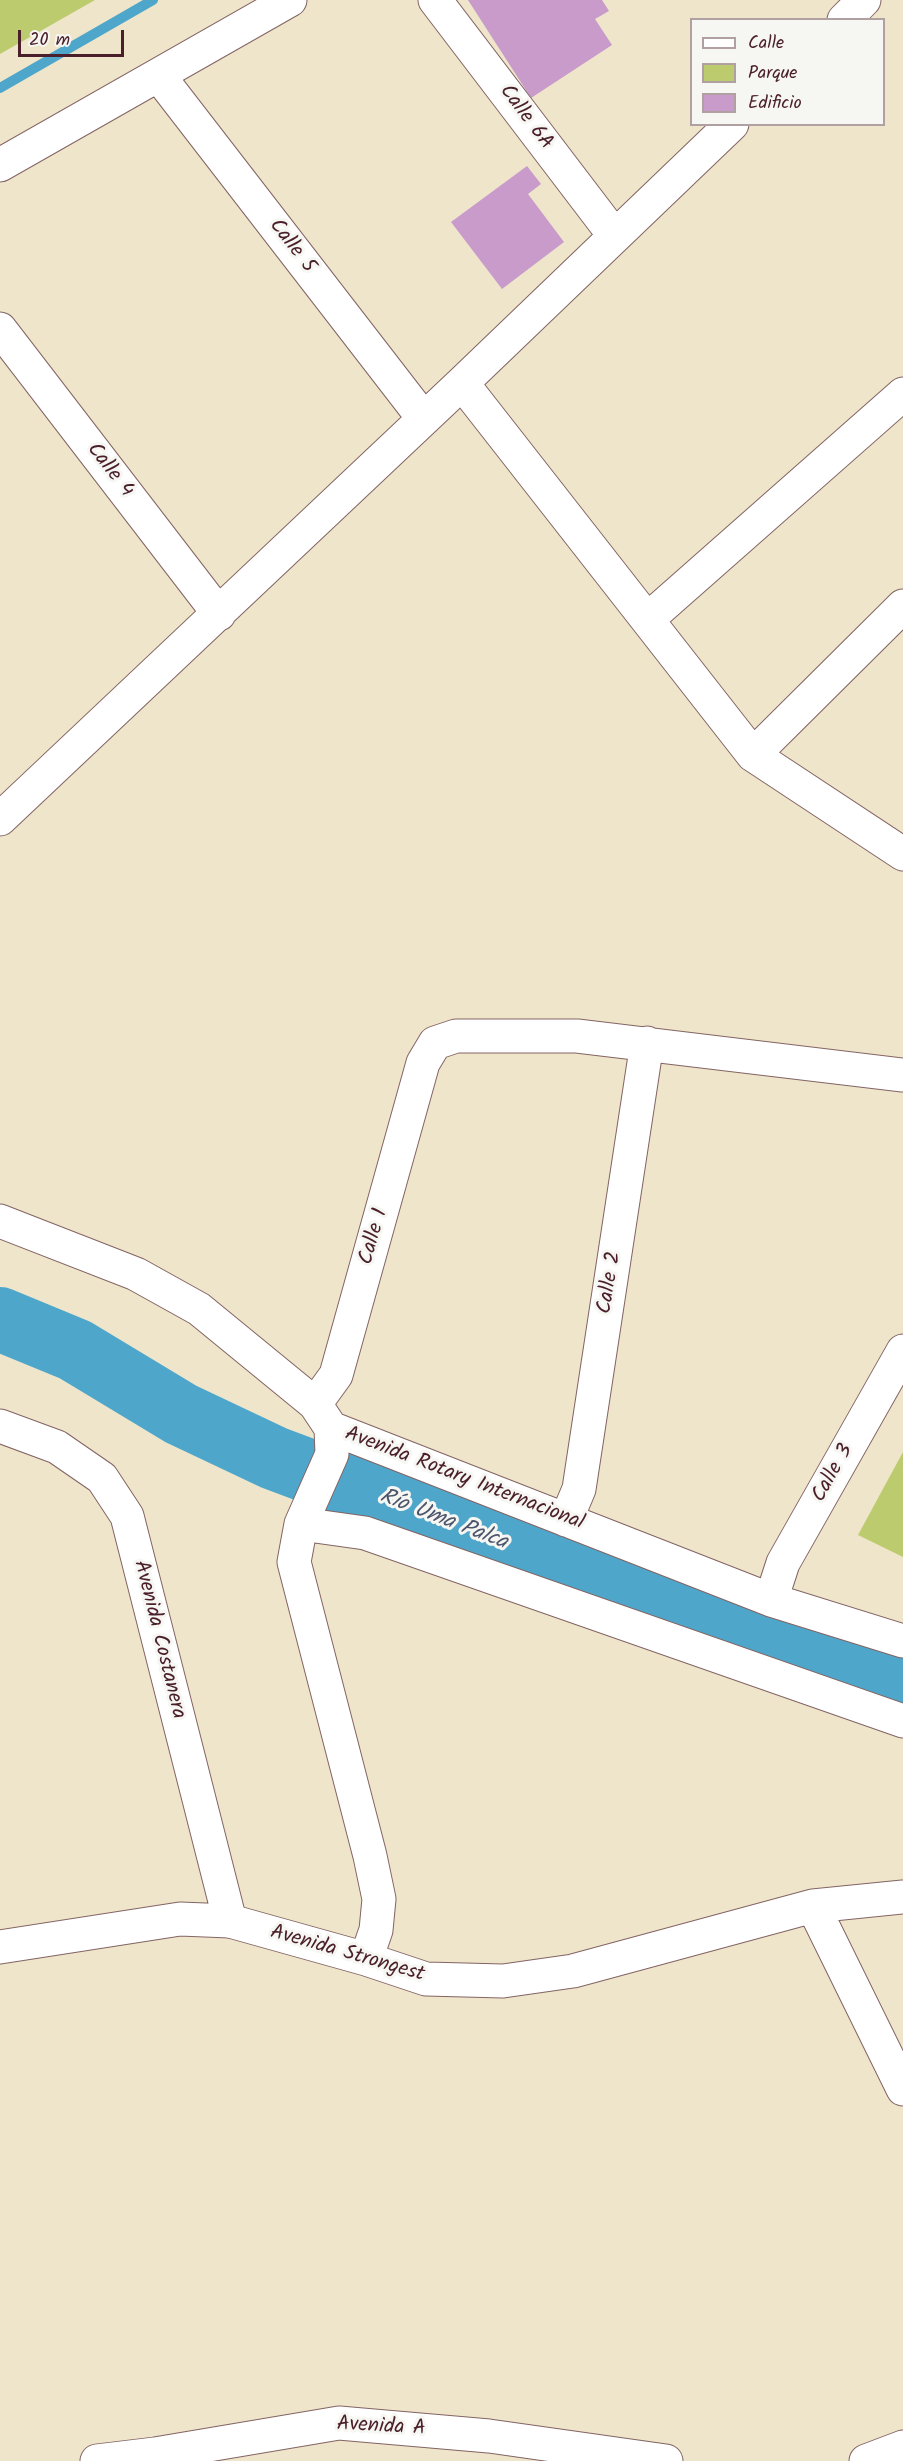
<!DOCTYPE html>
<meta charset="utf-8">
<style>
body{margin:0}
#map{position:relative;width:903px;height:2461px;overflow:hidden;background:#eee5cb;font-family:Kalam,sans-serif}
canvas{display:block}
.legend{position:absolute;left:690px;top:18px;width:195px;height:108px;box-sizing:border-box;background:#f6f6f2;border:2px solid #b1a0a2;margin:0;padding:8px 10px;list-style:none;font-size:18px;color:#4a1f2b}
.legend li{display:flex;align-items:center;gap:12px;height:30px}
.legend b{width:30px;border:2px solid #b1a0a2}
.scale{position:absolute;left:18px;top:30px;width:106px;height:27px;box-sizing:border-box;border:3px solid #4a1f2b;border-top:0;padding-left:8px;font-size:18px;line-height:21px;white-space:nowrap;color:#4a1f2b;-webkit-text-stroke:4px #f6f6f2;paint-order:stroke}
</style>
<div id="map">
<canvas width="903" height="2461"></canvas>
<ul class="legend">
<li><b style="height:8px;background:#fff"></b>Calle</li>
<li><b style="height:16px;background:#bccb6e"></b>Parque</li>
<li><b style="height:16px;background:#c89bcb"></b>Edificio</li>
</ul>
<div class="scale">20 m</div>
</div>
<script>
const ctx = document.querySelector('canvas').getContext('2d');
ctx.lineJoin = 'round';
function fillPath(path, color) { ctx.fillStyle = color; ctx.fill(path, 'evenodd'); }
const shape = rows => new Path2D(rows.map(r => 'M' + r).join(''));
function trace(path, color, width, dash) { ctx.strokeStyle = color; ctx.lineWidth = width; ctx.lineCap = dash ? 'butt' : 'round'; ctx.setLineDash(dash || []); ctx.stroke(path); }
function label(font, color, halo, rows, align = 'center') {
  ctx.font = font + ' Kalam,sans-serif'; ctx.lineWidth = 6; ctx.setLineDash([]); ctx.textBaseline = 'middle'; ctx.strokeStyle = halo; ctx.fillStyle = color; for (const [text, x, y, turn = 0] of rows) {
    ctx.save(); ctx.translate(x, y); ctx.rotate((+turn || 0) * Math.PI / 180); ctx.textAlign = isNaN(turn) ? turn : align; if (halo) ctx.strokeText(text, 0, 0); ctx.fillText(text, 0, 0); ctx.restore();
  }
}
fillPath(shape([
 [0,0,95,0,0,54],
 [903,1452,903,1557,858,1535]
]), '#bccb6e');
trace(shape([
 [0,88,153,0]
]), '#4ea6cb', 10);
trace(shape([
 [0,1319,75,1350,181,1414,274,1458,738,1632,903,1687]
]), '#4ea6cb', 64);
fillPath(shape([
 [468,0,602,0,609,11,595,19,612,45,531,98],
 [527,166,541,184,528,194,564,242,502,289,451,222]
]), '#c89bcb');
const street = shape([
 [435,0,614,235],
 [844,20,864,0],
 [159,76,424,419],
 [0,165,290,0],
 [0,329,219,614],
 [462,383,753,755,903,854],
 [648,619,903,394],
 [753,755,903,606],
 [0,819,462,383,732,124],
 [0,1221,136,1274,199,1309,315,1404,331,1428,771,1600,903,1641],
 [315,1404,336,1375,423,1063,435,1043,456,1036,577,1036,903,1075],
 [331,1428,332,1454,301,1524,294,1562,370,1856,379,1899,376,1930,366,1959],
 [566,1520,579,1489,647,1043],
 [301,1524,365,1533,903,1721],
 [771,1600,783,1563,903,1351],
 [813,1906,903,2089],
 [230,1921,366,1959,426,1979,503,1981,573,1971,813,1906,903,1897],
 [97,2461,155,2454,339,2423,489,2436,666,2461],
 [866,2461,903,2447]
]);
const secondary = shape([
 [0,1426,57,1447,102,1478,127,1516,230,1921,180,1919,0,1947]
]);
trace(street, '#836463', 35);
trace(secondary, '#836463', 35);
trace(street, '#fff', 33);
trace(secondary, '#fff', 33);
label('21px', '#4a1f2b', '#f6f6f2', [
 ["Calle 6A",525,118,53],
 ["Calle 5",291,247,52],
 ["Calle 4",109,471,52],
 ["Calle 1",375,1237,-74],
 ["Calle 2",611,1283,-81],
 ["Calle 3",834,1474,-61],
 ["Avenida Rotary Internacional",464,1480,21],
 ["Avenida Costanera",158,1640,76],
 ["Avenida Strongest",347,1955,16],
 ["Avenida A",381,2428,3]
]);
label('italic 22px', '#4c556b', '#f6f6f2', [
 ["Río Uma Palca",443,1521,21]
]);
</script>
